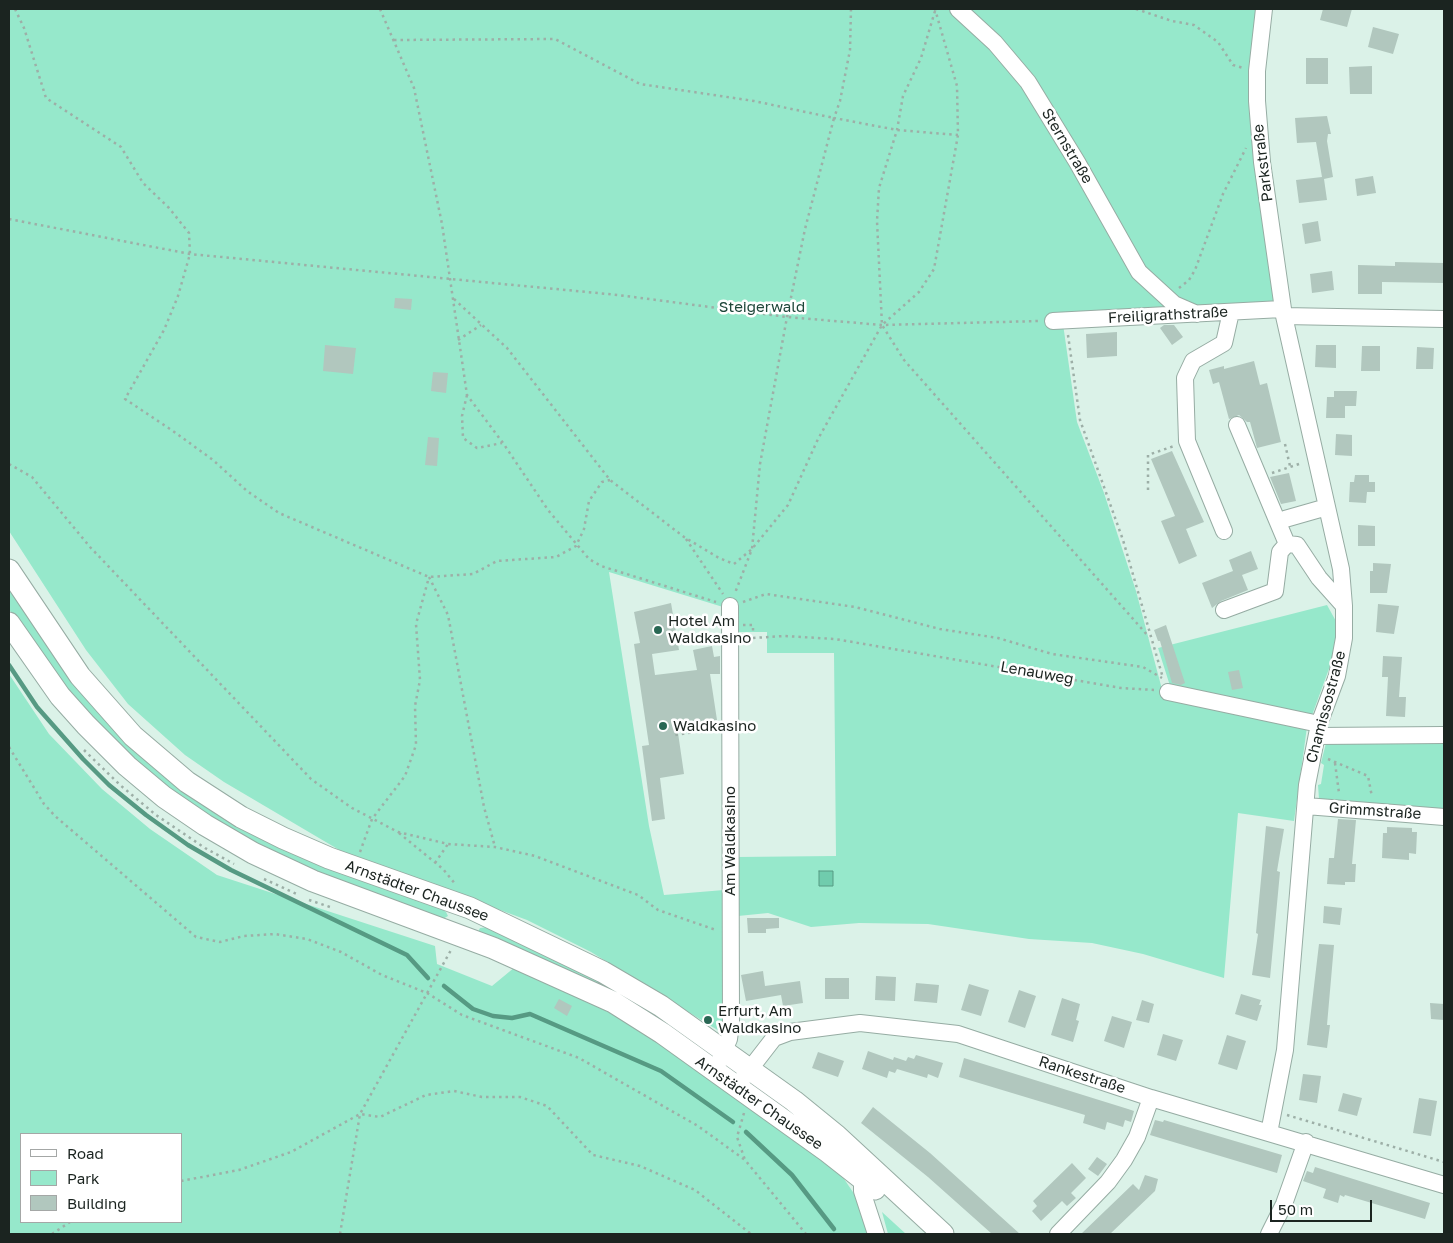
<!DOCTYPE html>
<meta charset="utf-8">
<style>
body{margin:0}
#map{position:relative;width:1453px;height:1243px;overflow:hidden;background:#dbf2e8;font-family:"Golos Text",sans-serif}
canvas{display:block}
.frame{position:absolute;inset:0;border:10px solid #1b2420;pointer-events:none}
.legend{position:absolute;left:20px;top:1133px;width:162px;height:90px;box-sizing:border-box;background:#fff;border:1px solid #a4a7a6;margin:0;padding:6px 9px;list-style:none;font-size:15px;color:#1b2420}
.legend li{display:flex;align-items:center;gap:10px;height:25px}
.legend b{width:25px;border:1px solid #a4a7a6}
.scale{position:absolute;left:1270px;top:1200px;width:102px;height:22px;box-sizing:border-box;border:2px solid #1b2420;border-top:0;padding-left:6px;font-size:15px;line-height:18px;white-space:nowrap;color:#1b2420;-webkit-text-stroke:4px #fff;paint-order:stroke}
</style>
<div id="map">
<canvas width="1453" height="1243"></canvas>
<div class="frame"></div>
<ul class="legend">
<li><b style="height:6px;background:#fff"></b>Road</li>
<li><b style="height:14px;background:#96e8cb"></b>Park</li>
<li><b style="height:14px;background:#b1c7be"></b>Building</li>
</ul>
<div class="scale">50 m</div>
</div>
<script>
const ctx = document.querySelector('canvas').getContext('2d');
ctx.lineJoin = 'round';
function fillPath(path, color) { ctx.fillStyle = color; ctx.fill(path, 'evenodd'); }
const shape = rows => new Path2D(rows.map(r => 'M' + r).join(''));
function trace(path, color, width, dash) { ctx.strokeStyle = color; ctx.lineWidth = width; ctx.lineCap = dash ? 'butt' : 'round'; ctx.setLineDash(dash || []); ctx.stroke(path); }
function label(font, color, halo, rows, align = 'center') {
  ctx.font = font + ' "Golos Text",sans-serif'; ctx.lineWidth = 5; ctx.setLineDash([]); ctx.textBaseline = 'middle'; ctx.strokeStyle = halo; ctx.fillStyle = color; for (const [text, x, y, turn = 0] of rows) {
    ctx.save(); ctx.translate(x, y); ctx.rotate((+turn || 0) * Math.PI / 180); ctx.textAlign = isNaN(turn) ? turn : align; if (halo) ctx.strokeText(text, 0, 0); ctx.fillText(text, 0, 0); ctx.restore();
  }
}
fillPath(shape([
 [9,9,1258,9,1249,93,1251,122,1276,306,1062,317,1077,422,1104,493,1136,591,1164,697,1307,727,1294,821,1238,813,1224,978,1143,954,1092,943,1029,939,928,924,859,923,811,927,768,913,738,916,737,857,836,856,834,653,767,653,767,632,735,632,736,611,609,572,649,826,664,895,724,890,724,1034,591,952,527,920,341,851,224,782,185,755,128,704,86,650,9,531],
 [9,584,163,773,439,907,446,912,448,916,443,919,291,863,173,794,93,723,36,652,9,609],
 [1327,605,1337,623,1335,643,1330,666,1311,718,1171,689,1158,648],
 [9,674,49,734,102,789,150,829,217,875,435,946,437,964,492,986,515,967,582,997,655,1039,840,1173,857,1198,868,1234,9,1234],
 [21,1134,181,1134,181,1222,21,1222],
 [1444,742,1444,811,1322,803,1319,799,1318,785,1321,784,1324,765,1321,763,1326,743],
 [489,927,602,982,654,1012,678,1031,628,999,478,932,480,928],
 [882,1212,906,1234,888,1234]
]), '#96e8cb');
const water = shape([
 [819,871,833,871,833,886,819,886,819,871]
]);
fillPath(water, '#70ccad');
trace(water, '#569a83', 1);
trace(shape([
 [9,665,37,707,83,759,109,785,146,815,188,845,231,870,407,955,428,978],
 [444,986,473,1009,493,1016,512,1018,530,1014,661,1071,733,1122],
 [746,1132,792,1175,834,1229]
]), '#569a83', 4.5);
fillPath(shape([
 [1323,9,1352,9,1347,27,1320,20],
 [1373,27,1399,34,1393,54,1368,47],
 [1306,58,1328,58,1328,84,1306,84],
 [1372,66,1372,94,1350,94,1349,67],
 [1327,116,1331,134,1328,134,1327,141,1333,177,1324,179,1327,200,1299,203,1296,180,1322,177,1316,142,1297,143,1295,118],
 [1373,176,1376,193,1357,196,1355,179],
 [1318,221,1321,241,1305,244,1302,224],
 [1395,262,1444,263,1444,283,1382,282,1382,294,1358,294,1358,265,1395,266],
 [1332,271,1334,290,1312,293,1310,274],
 [395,298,412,299,411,310,394,308],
 [1164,325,1174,325,1183,337,1172,345,1160,328],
 [1117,332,1117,356,1087,358,1086,334],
 [325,345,356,348,353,374,323,371],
 [1316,345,1336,345,1336,368,1315,367],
 [1362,346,1380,346,1380,371,1361,371],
 [1417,347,1434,348,1433,369,1416,369],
 [1254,361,1260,385,1267,383,1281,442,1257,448,1250,422,1247,422,1239,415,1229,419,1219,382,1213,384,1209,370,1224,366,1224,369],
 [433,372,448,373,446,393,431,391],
 [1334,391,1357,391,1356,406,1345,406,1345,418,1326,418,1327,397,1334,397],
 [1336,434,1352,435,1352,456,1335,455],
 [428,437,439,438,437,466,425,465],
 [1172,451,1204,522,1186,529,1197,556,1179,564,1161,521,1175,516,1151,459],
 [1289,473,1296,501,1281,504,1270,477],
 [1355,475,1369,475,1369,482,1375,482,1375,492,1367,492,1366,503,1349,502,1350,482,1354,482],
 [1358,525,1375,526,1375,546,1358,546],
 [1251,551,1258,569,1242,575,1248,590,1221,601,1212,608,1202,583,1233,571,1229,560],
 [1373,563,1391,564,1387,593,1370,593,1370,571,1373,571],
 [671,603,679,650,652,654,655,675,697,670,693,650,712,646,714,657,720,656,720,674,710,674,717,720,677,726,684,774,660,778,665,819,652,821,642,746,649,745,634,644,640,643,634,612],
 [1378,604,1399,606,1394,634,1376,632],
 [1166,625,1185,683,1181,685,1172,683,1160,641,1158,641,1154,630],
 [1383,656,1402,657,1399,697,1406,697,1405,717,1386,716,1388,677,1382,677],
 [1239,670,1243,688,1232,690,1228,672],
 [1338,819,1356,820,1352,864,1356,864,1355,882,1345,882,1345,885,1327,884,1329,858,1334,858],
 [1266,826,1284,829,1277,871,1280,872,1270,978,1252,975,1258,934,1256,933],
 [1387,827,1412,828,1412,832,1417,832,1416,854,1409,853,1409,860,1382,858,1383,833,1387,833],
 [1324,906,1342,908,1340,925,1323,923],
 [747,918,779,918,779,928,766,929,766,933,748,933],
 [1319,944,1334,945,1327,1025,1330,1025,1327,1048,1307,1045],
 [763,971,765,986,800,981,803,1003,783,1006,781,995,746,1001,741,975],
 [876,976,896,977,895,1001,875,1000],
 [825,978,849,978,849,999,825,999],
 [916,983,939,985,937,1003,914,1001],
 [969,984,989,990,981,1016,961,1010],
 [1019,990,1036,996,1025,1028,1008,1022],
 [1241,994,1261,1000,1259,1005,1262,1005,1257,1021,1235,1014],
 [1062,998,1080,1004,1076,1020,1079,1021,1073,1042,1051,1035],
 [559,999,572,1006,567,1016,554,1008],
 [1142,1000,1154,1004,1149,1023,1136,1020],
 [1430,1003,1444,1004,1444,1020,1431,1019],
 [1112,1016,1132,1022,1124,1048,1104,1041],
 [1163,1034,1183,1040,1176,1061,1157,1055],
 [1227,1035,1246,1041,1237,1070,1218,1064],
 [868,1051,893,1060,894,1057,906,1061,908,1057,914,1059,916,1055,943,1063,938,1078,928,1074,927,1078,897,1069,895,1073,889,1071,887,1078,862,1069],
 [818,1052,844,1061,838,1077,812,1068],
 [964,1058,1128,1109,1134,1111,1131,1122,1125,1120,1123,1127,1107,1122,1105,1130,1083,1123,1085,1115,959,1077],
 [1303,1074,1321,1076,1317,1103,1299,1100],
 [1343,1093,1362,1098,1357,1116,1338,1111],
 [1419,1098,1437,1101,1431,1136,1413,1133],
 [873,1107,930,1153,1020,1234,992,1234,928,1177,861,1123],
 [1155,1120,1163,1122,1164,1120,1282,1155,1277,1173,1150,1135],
 [1097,1157,1107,1164,1098,1176,1088,1169],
 [1072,1163,1086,1178,1071,1193,1076,1198,1067,1206,1062,1201,1041,1221,1032,1211,1037,1206,1033,1201],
 [1315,1167,1430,1203,1425,1219,1345,1195,1344,1197,1340,1195,1338,1203,1323,1198,1326,1189,1303,1181,1307,1171,1313,1173],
 [1145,1175,1158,1179,1155,1191,1110,1234,1081,1234,1133,1184,1139,1190]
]), '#b1c7be');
const minor = shape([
 [958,9,995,43,1028,82,1077,162,1139,272,1174,304,1197,314],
 [1264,9,1257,71,1257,101,1262,162,1284,316,1341,569,1344,606,1344,638,1337,676,1319,724,1307,785,1285,1050,1269,1133],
 [1284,316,1444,319],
 [1053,321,1282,309],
 [1237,425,1287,544,1297,545,1319,578,1344,606],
 [1285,519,1327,507],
 [1224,531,1187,441,1185,378,1193,361,1224,343,1231,312],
 [1224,610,1275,591,1280,552,1287,544],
 [1168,692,1319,724],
 [1317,736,1444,735],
 [1306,806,1444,817],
 [720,1060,729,1039,731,1024,730,606],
 [743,1078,774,1038,790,1032,860,1023,958,1034,1151,1098,1444,1185],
 [867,1173,862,1178,862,1191,876,1234],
 [1058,1234,1108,1182,1124,1160,1137,1137,1151,1098],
 [1269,1234,1284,1204,1306,1142]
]);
const major = shape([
 [9,570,80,676,133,736,187,782,241,817,283,838,329,858,470,908,603,972,661,1006,794,1101,837,1136,943,1234],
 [9,623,60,696,86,725,127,766,164,797,205,825,253,853,313,881,493,948,613,1002,662,1033,828,1152,875,1189]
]);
trace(minor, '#96aca3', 18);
trace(major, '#96aca3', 23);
trace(shape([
 [15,9,24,28,46,98,121,147,143,183,169,208,189,233,190,254,178,296,164,330,125,399,173,431,213,460,247,491,279,513,429,577,473,574,497,561,556,557,576,546,584,529,589,501,602,482,610,480],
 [380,9,414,88,442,224,467,395,503,443,548,510,589,559,601,566,716,602],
 [851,9,850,50,840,101,834,118,897,130,958,135],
 [1136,9,1172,21,1194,25,1218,42,1233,65,1243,68],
 [935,11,921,58,903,96,897,130,879,188,877,221,882,325,904,360,1149,637],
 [394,40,555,39,640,84,754,101,834,118,805,229,787,317,760,464,752,549,735,593],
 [9,219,190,254,618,295,787,317,882,325,1040,321],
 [1179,288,1189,280,1195,270,1223,194,1246,148],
 [454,299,507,348,610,480,684,537,719,558,734,564,752,549,788,505,818,439,882,325,919,292,934,269,958,135,957,86,935,9],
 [1068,335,1080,420,1123,540,1163,678],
 [458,340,481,325],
 [467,395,462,416,463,438,477,448,502,443],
 [1285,444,1290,466],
 [9,464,32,477,90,547,311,779,352,808,398,832,448,844,495,847,535,856,638,895,658,910,716,930],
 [1272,473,1302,463],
 [1148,490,1148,455,1174,446],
 [686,539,723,594],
 [429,577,448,615,484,807,495,847],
 [743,602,766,594,855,607,940,629,998,638,1052,654,1143,667,1162,678],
 [743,625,753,625,753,634],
 [753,638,784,636,835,639,1121,688,1154,690],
 [686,727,674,728,675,735,694,732,698,727,717,724],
 [9,747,44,804,55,816,196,937,220,942,244,936,275,934,307,939,341,952,382,975,427,993,462,1015,579,1058,698,1126,745,1160,806,1234],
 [84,750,120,785,156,815,205,848,234,864],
 [1328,759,1368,776,1372,797],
 [1335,763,1339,793],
 [399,833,443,869,456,885],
 [360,852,372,819,405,776,416,745,415,706,420,680,416,624,429,577],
 [435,863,448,844],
 [264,879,299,895],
 [309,900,330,907],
 [744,1113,737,1137,745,1160],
 [1287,1115,1444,1162],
 [181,1181,239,1170,291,1152,360,1114,380,1117,426,1095,454,1091,482,1097,520,1097,547,1106,593,1155,640,1166,695,1190,751,1234],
 [52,1234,70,1222],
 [340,1234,360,1114,451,950]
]), '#9dafa7', 2.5, [2.5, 4]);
trace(minor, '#fff', 16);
trace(major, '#fff', 21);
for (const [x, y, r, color] of [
 [658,630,5,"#296754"],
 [663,726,5,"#296754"],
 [708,1020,5,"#296754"]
]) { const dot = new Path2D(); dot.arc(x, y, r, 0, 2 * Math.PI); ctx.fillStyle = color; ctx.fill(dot); trace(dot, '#fff', 2); }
label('15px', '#1b2420', '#fff', [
 ["Sternstraße",1067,146,59],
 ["Parkstraße",1263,163,-97],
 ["Freiligrathstraße",1168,315,-3],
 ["Lenauweg",1037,673,10],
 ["Chamissostraße",1326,707,-75],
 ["Grimmstraße",1375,811,4],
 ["Am Waldkasino",730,841,-90],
 ["Arnstädter Chaussee",417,891,20],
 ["Rankestraße",1082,1075,18],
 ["Arnstädter Chaussee",759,1103,35]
]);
label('15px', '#1e473a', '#fff', [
 ["Steigerwald",762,307]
]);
label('15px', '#1b2420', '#fff', [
 ["Hotel Am",668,621],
 ["Waldkasino",668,638],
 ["Waldkasino",673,726],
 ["Erfurt, Am",718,1011],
 ["Waldkasino",718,1028]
], 'left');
</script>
